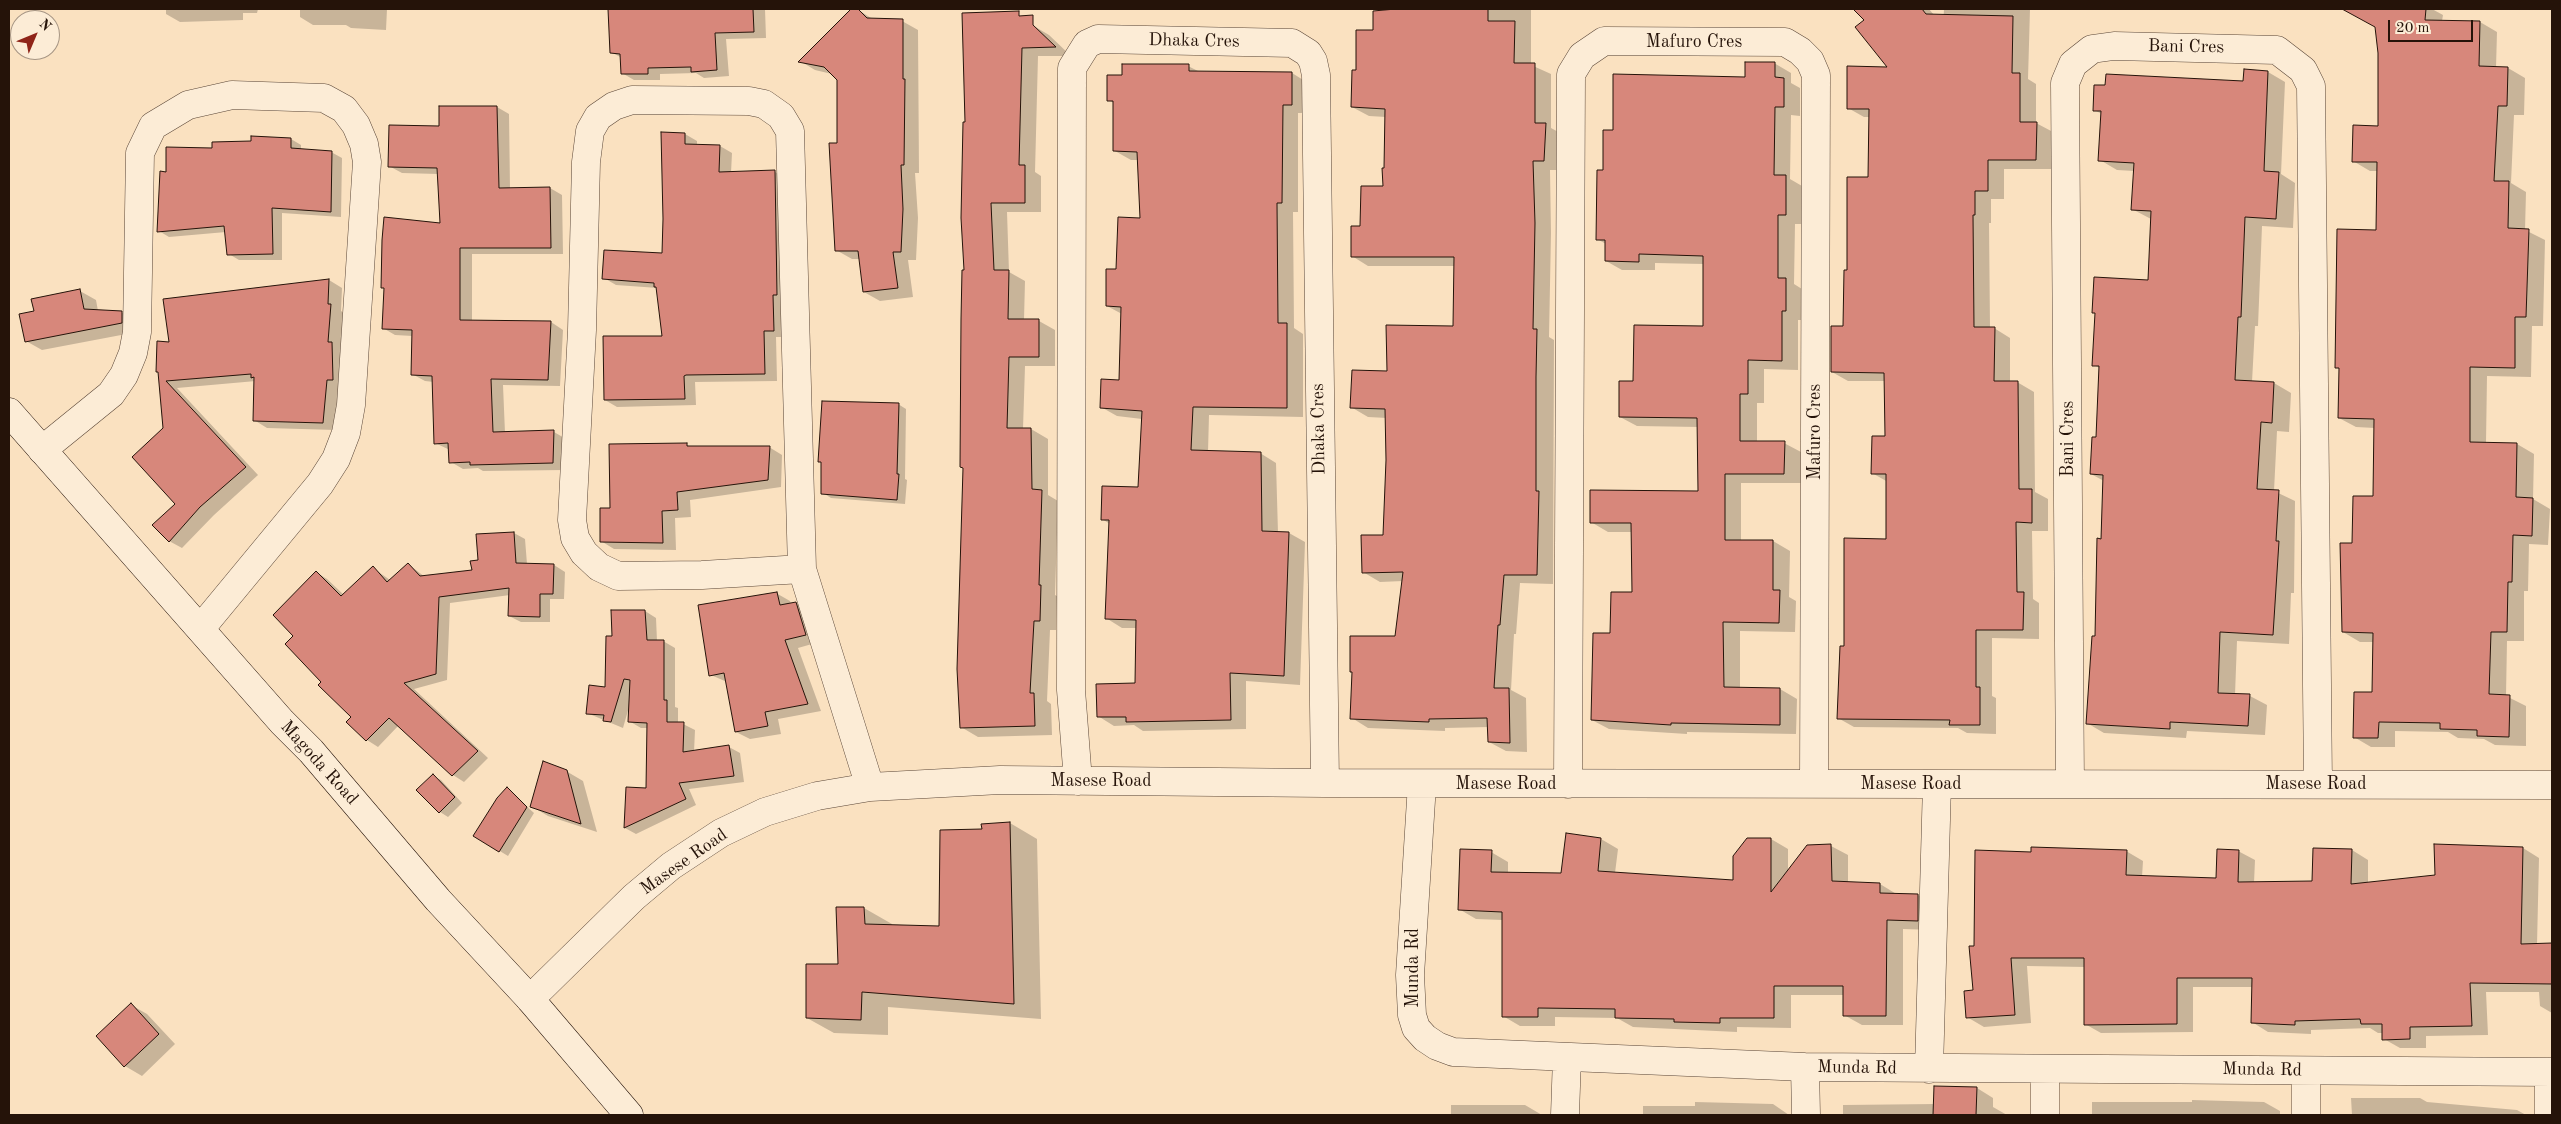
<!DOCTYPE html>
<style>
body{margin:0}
#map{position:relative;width:2561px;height:1124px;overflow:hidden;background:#fae1c0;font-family:"Old Standard TT",serif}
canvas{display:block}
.frame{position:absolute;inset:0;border:10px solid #251309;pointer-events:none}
.north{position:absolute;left:10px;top:10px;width:50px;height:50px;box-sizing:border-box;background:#fcecd6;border:1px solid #a69584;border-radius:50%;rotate:45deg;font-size:14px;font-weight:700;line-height:20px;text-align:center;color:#251309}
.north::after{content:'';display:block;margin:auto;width:18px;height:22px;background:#8f2418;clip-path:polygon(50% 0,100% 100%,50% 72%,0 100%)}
.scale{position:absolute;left:2388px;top:20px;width:85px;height:22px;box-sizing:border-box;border:2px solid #251309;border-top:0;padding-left:6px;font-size:15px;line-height:18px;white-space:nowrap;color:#251309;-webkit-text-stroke:4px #fcecd6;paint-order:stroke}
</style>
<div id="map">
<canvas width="2561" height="1124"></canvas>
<div class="frame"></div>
<div class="north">N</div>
<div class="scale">20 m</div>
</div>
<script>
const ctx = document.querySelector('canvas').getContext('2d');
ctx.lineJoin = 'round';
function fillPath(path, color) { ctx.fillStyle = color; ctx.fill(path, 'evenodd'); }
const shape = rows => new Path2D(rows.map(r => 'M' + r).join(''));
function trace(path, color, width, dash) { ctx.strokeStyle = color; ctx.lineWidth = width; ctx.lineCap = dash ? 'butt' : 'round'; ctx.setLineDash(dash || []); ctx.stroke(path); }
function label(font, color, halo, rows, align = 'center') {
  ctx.font = font + ' "Old Standard TT",serif'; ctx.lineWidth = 4.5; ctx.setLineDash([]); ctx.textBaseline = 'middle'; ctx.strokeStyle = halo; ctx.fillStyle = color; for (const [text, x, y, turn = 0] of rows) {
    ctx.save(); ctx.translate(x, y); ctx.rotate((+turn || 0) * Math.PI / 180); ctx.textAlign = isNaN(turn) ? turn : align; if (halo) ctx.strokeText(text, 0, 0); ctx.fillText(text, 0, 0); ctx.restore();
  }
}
fillPath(shape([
 [166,9,258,9,257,13,243,13,243,20,180,22,166,14],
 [297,9,387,9,386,30,351,28,346,25,313,25,300,17,300,10],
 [610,9,765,9,766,38,726,39,729,76,704,78,696,73,660,74,660,80,634,80,622,73,622,58,611,52],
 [853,9,857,9,874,20,902,21,918,30,919,173,915,173,918,218,916,260,908,260,913,297,880,301,864,292,860,259,852,259,836,250,839,80,832,74,815,70,800,61],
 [1415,9,1531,9,1531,65,1551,74,1551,128,1562,134,1560,170,1550,170,1551,233,1549,337,1554,340,1553,584,1520,583,1516,634,1514,634,1511,690,1526,698,1527,752,1506,751,1489,742,1489,727,1445,728,1445,731,1368,728,1352,718,1396,638,1403,581,1380,582,1363,572,1385,536,1388,460,1387,418,1368,417,1351,407,1388,373,1454,327,1455,266,1368,266,1352,256,1362,228,1384,187,1386,170,1386,117,1369,116,1352,107,1374,31,1419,12],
 [1855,9,1929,9,1943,26,1944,9,2030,9,2028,79,2036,84,2036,123,2053,132,2052,169,2004,169,2004,199,1991,199,1991,223,1989,223,1990,328,1994,328,2010,338,2010,382,2017,382,2034,392,2035,492,2048,499,2048,531,2032,531,2033,599,2039,603,2039,639,1992,638,1992,696,1996,698,1996,734,1967,733,1958,728,1854,727,1838,718,1845,647,1888,540,1888,482,1872,473,1886,437,1885,381,1848,381,1832,372,1845,327,1848,271,1870,178,1870,117,1864,117,1848,108,1889,68,1866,20],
 [2344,9,2432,9,2443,15,2442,21,2480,22,2497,32,2496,68,2508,68,2525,78,2524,115,2514,115,2511,183,2526,192,2525,230,2545,240,2543,326,2532,326,2531,377,2487,376,2486,443,2517,444,2534,454,2533,499,2550,509,2548,545,2529,544,2528,591,2524,591,2524,641,2507,641,2506,696,2526,706,2526,746,2495,745,2484,739,2458,738,2448,732,2395,731,2395,747,2371,747,2354,737,2373,693,2374,642,2360,642,2343,632,2354,544,2374,498,2375,428,2356,427,2339,418,2340,369,2336,367,2377,231,2378,171,2370,171,2353,161,2379,127,2379,53,2376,27],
 [1032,25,1049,35,1071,56,1038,56,1035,172,1041,176,1041,212,1007,212,1009,272,1025,281,1024,320,1039,321,1055,330,1055,366,1025,366,1023,429,1031,429,1048,439,1048,495,1058,501,1055,595,1057,596,1056,630,1050,630,1047,701,1051,704,1052,735,978,737,961,727,966,123],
 [1774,63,1791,73,1791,83,1800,88,1800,116,1791,115,1790,179,1802,186,1802,224,1795,224,1794,284,1802,289,1802,320,1798,320,1798,370,1764,369,1764,403,1757,403,1757,442,1784,443,1801,452,1801,483,1741,483,1741,541,1773,541,1790,551,1789,597,1796,601,1795,632,1740,631,1740,689,1780,689,1797,699,1796,734,1687,732,1687,734,1609,729,1592,720,1612,635,1633,594,1632,532,1608,532,1591,522,1699,492,1699,427,1637,426,1620,417,1635,382,1704,327,1704,264,1655,263,1655,270,1622,270,1606,261,1606,244,1597,239,1604,171,1614,131,1747,79],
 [1188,66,1200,72,1292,73,1308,83,1308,113,1298,113,1298,212,1293,212,1294,328,1303,334,1303,417,1209,415,1208,452,1260,453,1276,463,1278,533,1289,533,1305,542,1300,685,1246,681,1246,729,1143,731,1134,725,1114,726,1098,716,1136,684,1137,628,1122,628,1106,618,1110,524,1102,519,1139,488,1142,419,1117,416,1101,407,1120,381,1122,314,1107,306,1141,219,1138,160,1131,160,1115,151,1114,103,1108,100,1123,76],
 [2268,72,2285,82,2281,174,2295,183,2293,228,2262,226,2258,326,2255,326,2252,382,2274,383,2291,393,2289,432,2277,431,2274,491,2295,501,2294,593,2291,593,2289,644,2237,641,2235,695,2250,696,2267,705,2265,735,2187,731,2186,738,2104,733,2087,723,2096,637,2104,481,2091,474,2097,439,2101,369,2094,365,2096,314,2093,312,2149,281,2151,219,2132,209,2134,171,2117,170,2100,160,2102,114,2094,110,2244,83],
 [497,107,509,114,510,189,550,188,562,195,563,254,472,254,472,321,551,322,563,330,560,386,503,385,505,433,554,432,566,439,565,470,483,471,478,468,463,469,451,462,450,450,435,443,434,382,425,381,412,374,413,336,395,335,383,328,441,224,438,174,402,173,389,166,440,127],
 [685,134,697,141,697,146,720,146,732,153,731,173,775,172,787,179,786,337,776,337,777,381,695,382,696,405,617,407,605,400,664,337,658,288,616,285,604,278,663,255],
 [253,137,291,139,301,145,301,150,331,152,342,158,341,217,282,213,282,260,239,260,229,254,226,232,169,237,159,231,167,173,213,150,252,142],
 [329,280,342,288,341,311,344,313,336,430,267,428,254,420,256,381,177,388,258,475,214,515,182,548,169,541,176,504,165,429,160,372,170,343],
 [80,291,96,300,98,311,121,312,138,322,137,332,42,350,26,341,35,312],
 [898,404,906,409,905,479,907,480,905,504,831,498,823,493,822,463,819,461],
 [686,444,692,448,769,447,782,455,781,487,690,500,691,517,675,518,676,550,614,549,601,541,612,510],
 [514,533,525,539,527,564,554,565,565,572,564,599,550,599,550,622,521,622,509,616,510,595,450,603,447,680,414,689,488,758,464,782,453,775,399,725,378,747,367,740,348,722,353,717,323,682,295,636,316,572,327,579,344,595,373,568,390,580,408,564,425,577,473,571,479,561],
 [776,593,790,601,791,604,796,603,809,611,819,642,798,648,821,711,778,719,781,734,750,739,736,732,727,682,711,675],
 [645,611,656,618,657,641,663,641,675,648,675,707,678,708,678,724,683,724,695,730,694,752,729,747,740,753,744,782,689,789,696,805,636,834,625,828,627,788,648,790,648,728,641,728,629,721,629,707,623,728,587,713,606,688,613,637],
 [566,771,583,781,597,832,548,816,531,806],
 [433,776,441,780,462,803,448,817,440,812],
 [507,789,534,813,508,856,475,836],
 [1010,823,1037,839,1041,1019,888,1007,888,1035,834,1033,807,1018,840,966,838,909,864,908,892,924,892,926,940,927],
 [1601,839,1618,849,1615,873,1735,881,1771,839,1788,849,1788,872,1831,846,1848,855,1848,883,1880,884,1898,895,1918,895,1935,905,1934,930,1903,929,1903,1025,1862,1025,1844,1015,1845,995,1791,995,1791,1028,1737,1027,1737,1032,1633,1027,1617,1018,1555,1017,1555,1026,1520,1026,1503,1016,1503,920,1476,919,1459,909,1491,852,1508,862,1508,874,1562,874],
 [2523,848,2539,858,2537,945,2552,944,2552,1013,2540,1006,2539,992,2486,992,2488,1035,2426,1036,2426,1048,2400,1048,2384,1039,2384,1033,2378,1033,2370,1028,2311,1030,2311,1034,2268,1032,2252,1022,2253,987,2193,987,2193,1032,2101,1033,2085,1024,2085,967,2027,966,2031,1023,1984,1027,1967,1017,1974,991,1976,947,2032,853,2126,851,2143,861,2142,877,2218,879,2238,851,2255,860,2254,883,2313,882,2352,850,2368,860,2368,883,2436,876],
 [131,1005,147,1014,175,1044,142,1076,125,1066,98,1036],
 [1935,1087,1977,1088,1993,1098,1993,1107,2007,1115,1843,1115,1843,1105,1935,1104],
 [2351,1098,2420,1098,2427,1102,2517,1110,2526,1115,2352,1115],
 [2192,1100,2264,1102,2280,1111,2280,1115,2092,1115,2092,1102,2192,1102],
 [1695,1102,1773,1104,1789,1115,1643,1115,1643,1106,1695,1106],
 [1451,1105,1525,1105,1542,1115,1451,1115]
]), '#0003');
const building = shape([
 [608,9,753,9,754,32,715,33,717,70,691,72,691,67,648,68,648,74,621,74,620,54,610,53,608,9],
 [851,9,858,9,867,18,903,19,903,79,905,79,904,165,901,165,903,209,901,252,893,252,898,288,863,292,858,251,835,251,829,143,837,143,837,80,824,67,798,62,851,9],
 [1396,9,1488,9,1488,21,1515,21,1514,63,1535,63,1535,123,1546,123,1544,161,1533,161,1535,223,1533,329,1537,329,1536,377,1536,491,1539,491,1537,575,1504,575,1500,625,1498,625,1494,688,1509,688,1510,743,1488,742,1487,718,1429,719,1429,722,1350,719,1352,672,1350,672,1350,636,1395,636,1403,572,1362,573,1361,535,1383,535,1386,460,1385,409,1350,408,1352,370,1387,371,1386,325,1453,326,1454,257,1351,257,1351,226,1360,226,1361,186,1383,186,1382,168,1384,168,1385,109,1351,107,1352,70,1356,70,1356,30,1373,30,1373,11,1396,9],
 [1853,9,1922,9,1926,14,2013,16,2012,73,2020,73,2020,122,2037,122,2036,160,1988,160,1988,191,1975,191,1975,215,1973,215,1974,327,1995,327,1994,381,2018,381,2019,489,2032,489,2032,523,2016,522,2017,592,2024,592,2023,630,1976,630,1976,687,1980,687,1980,725,1949,725,1950,720,1837,719,1840,646,1844,646,1844,538,1886,539,1886,474,1871,474,1872,436,1885,436,1884,373,1831,372,1831,326,1843,326,1844,270,1847,270,1847,177,1868,177,1869,109,1847,109,1847,66,1887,67,1855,27,1864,20,1853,9],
 [2342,9,2426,9,2425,20,2480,21,2479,66,2508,67,2507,106,2498,106,2494,181,2509,181,2508,228,2529,229,2526,317,2515,317,2515,368,2470,367,2470,442,2517,443,2516,497,2533,498,2532,536,2513,535,2512,582,2508,582,2507,632,2491,632,2489,694,2510,695,2509,737,2477,736,2477,730,2440,729,2440,723,2379,722,2378,738,2353,738,2354,692,2372,692,2373,633,2342,632,2340,543,2352,543,2353,496,2373,496,2374,419,2338,418,2339,368,2335,368,2337,229,2376,230,2377,162,2352,162,2353,125,2378,126,2378,53,2375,27,2342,9],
 [1019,11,1019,16,1033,15,1033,25,1056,47,1022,48,1019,165,1025,165,1025,203,991,203,994,270,1009,270,1008,319,1039,319,1039,357,1009,357,1007,428,1031,428,1032,489,1042,490,1039,585,1041,585,1040,621,1034,621,1030,693,1034,693,1035,726,960,728,957,669,963,468,960,467,961,319,962,270,964,270,961,218,963,122,965,122,962,13,1019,11],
 [1745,62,1775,62,1775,77,1784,78,1784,107,1775,107,1774,175,1786,175,1786,215,1778,215,1778,278,1786,278,1786,311,1782,311,1782,361,1748,360,1748,394,1740,394,1740,441,1785,441,1784,474,1725,474,1725,540,1773,540,1773,590,1780,590,1779,623,1723,622,1724,687,1780,688,1780,725,1671,723,1671,725,1591,720,1593,633,1610,633,1611,592,1632,592,1631,523,1590,523,1590,490,1698,491,1697,418,1619,417,1619,381,1633,381,1634,325,1703,326,1703,256,1639,254,1639,262,1605,261,1605,240,1596,240,1597,170,1603,170,1603,130,1613,130,1613,74,1745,77,1745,62],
 [1122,64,1189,64,1189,71,1292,72,1292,105,1283,105,1282,203,1277,203,1278,323,1287,323,1287,408,1193,407,1191,450,1261,452,1262,531,1289,532,1284,676,1230,673,1231,720,1126,722,1126,717,1097,717,1096,684,1135,683,1136,620,1105,619,1109,520,1101,520,1102,486,1138,487,1142,411,1100,408,1101,379,1119,380,1121,307,1106,306,1106,269,1116,269,1118,217,1140,218,1137,152,1113,151,1113,101,1107,101,1107,75,1122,75,1122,64],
 [2244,69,2268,71,2264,171,2279,172,2276,219,2245,217,2241,317,2238,317,2235,380,2274,382,2272,423,2261,422,2257,489,2279,490,2276,541,2279,541,2273,635,2220,632,2218,693,2250,694,2248,726,2170,722,2170,729,2086,724,2092,636,2095,636,2097,538,2101,539,2103,475,2090,474,2092,437,2096,437,2099,366,2092,366,2095,313,2092,313,2094,277,2148,280,2151,211,2131,210,2134,163,2098,161,2101,111,2093,111,2094,85,2105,85,2106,74,2243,81,2244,69],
 [439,106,497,106,499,188,550,187,551,248,460,248,460,320,551,321,548,380,491,379,493,432,554,430,553,463,470,465,470,462,449,463,448,443,434,444,432,376,411,375,412,330,382,329,384,288,381,288,382,240,384,217,440,223,437,168,388,167,389,125,439,126,439,106],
 [661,132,685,133,685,144,720,145,719,172,775,170,777,295,773,295,774,331,764,331,765,374,686,375,684,376,685,399,604,400,603,336,662,336,656,287,654,287,654,283,602,279,604,250,662,253,663,219,661,132],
 [251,136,291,138,291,148,332,151,331,212,272,208,273,254,227,255,224,226,157,232,160,171,166,172,166,147,212,148,212,142,251,141,251,136],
 [329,279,328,304,331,304,328,342,332,342,333,380,327,380,323,423,253,421,254,377,251,378,251,374,166,381,246,467,200,507,169,542,152,525,175,504,132,457,163,428,158,372,156,372,157,341,169,342,163,299,329,279],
 [80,289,84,309,122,311,122,323,25,342,19,314,34,311,31,299,80,289],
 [822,401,899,403,897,474,899,474,897,500,821,494,821,462,818,462,822,401],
 [687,443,687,446,770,446,768,480,677,492,678,510,662,511,663,543,600,542,600,508,610,508,609,444,687,443],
 [514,532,516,563,554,564,553,594,540,594,540,617,508,616,509,588,439,597,436,674,404,683,478,751,452,776,389,718,366,741,346,722,351,717,318,685,321,682,285,644,293,636,273,615,316,571,341,596,373,566,387,582,408,563,420,576,472,570,470,561,478,560,476,534,514,532],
 [777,592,780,605,796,602,806,635,785,640,808,704,765,712,768,726,735,732,724,673,709,676,698,605,777,592],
 [611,610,645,610,647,640,664,640,664,700,667,700,667,722,684,722,683,752,729,745,734,776,679,783,686,799,624,828,626,787,646,788,647,723,628,722,630,680,624,679,611,722,603,721,604,715,586,714,589,685,605,687,606,636,612,636,611,610],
 [543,761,567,770,581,824,530,807,543,761],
 [433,774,455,797,439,813,416,790,433,774],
 [507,787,527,807,499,852,473,836,497,798,507,787],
 [1010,822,1014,1004,862,992,861,1020,806,1018,806,964,838,964,836,907,864,907,865,924,939,926,940,830,982,829,981,824,1010,822],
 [1566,833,1601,838,1598,871,1733,880,1733,856,1747,838,1771,838,1771,892,1807,845,1831,844,1832,881,1880,883,1880,893,1918,894,1918,921,1887,920,1886,1016,1843,1016,1843,986,1774,986,1774,1018,1720,1018,1720,1023,1674,1022,1674,1019,1615,1018,1615,1009,1538,1008,1538,1017,1502,1017,1502,912,1458,910,1460,849,1492,850,1491,872,1561,873,1566,833],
 [2434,844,2523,847,2521,944,2552,943,2552,984,2470,983,2472,1026,2410,1027,2410,1039,2382,1040,2382,1024,2361,1024,2360,1019,2295,1021,2295,1025,2251,1023,2252,978,2177,978,2177,1024,2084,1025,2084,958,2011,958,2015,1015,1966,1018,1964,991,1973,990,1969,946,1974,946,1975,850,2031,852,2031,847,2127,850,2126,875,2216,878,2217,849,2239,850,2238,882,2312,881,2313,848,2352,849,2351,884,2435,875,2434,844],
 [131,1003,159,1034,124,1067,96,1036,131,1003],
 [1934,1086,1977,1087,1976,1115,1933,1115,1934,1086]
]);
fillPath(building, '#d7877b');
trace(building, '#251309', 1);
const street = shape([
 [42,450,111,394,124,375,133,353,137,332,140,153,153,126,188,105,232,95,324,98,344,109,356,125,364,144,367,162,351,405,346,433,336,459,320,484,201,628],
 [802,569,702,575,618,576,599,567,584,553,575,538,572,520,582,330,586,162,590,131,598,117,614,106,632,100,749,101,764,104,781,116,790,131,802,569,870,787],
 [1078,781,1071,690,1072,68,1087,44,1098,39,1292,43,1308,53,1313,61,1316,75,1325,783],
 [1422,784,1410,975,1412,1015,1416,1028,1425,1038,1437,1046,1453,1052,1805,1067,2552,1072],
 [1568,784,1571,74,1582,56,1604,41,1785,42,1800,51,1810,61,1816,75,1814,784],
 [2070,784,2065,83,2073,64,2092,49,2114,46,2277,50,2303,70,2311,86,2318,784],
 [530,999,634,897,671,866,721,833,765,812,817,796,870,787,1000,780,1325,783,2552,785],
 [1805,1067,1806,1115],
 [1929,1069,1937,784],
 [2045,1069,2045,1115],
 [2306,1071,2306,1115],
 [2549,1072,2549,1115],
 [1565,1115,1567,1057]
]);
const secondary = shape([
 [9,412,282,722,311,751,438,900,530,999,629,1115]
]);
trace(street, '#5a4637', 29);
trace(secondary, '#251309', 29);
trace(street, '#fcecd6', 28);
trace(secondary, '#fcecd6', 28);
label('18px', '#251309', '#fcecd6', [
 ["Dhaka Cres",1194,41,1],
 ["Mafuro Cres",1694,42],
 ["Bani Cres",2186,47,1],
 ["Dhaka Cres",1319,429,-91],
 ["Mafuro Cres",1815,432,-90],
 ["Bani Cres",2068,439,-90],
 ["Magoda Road",319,763,48],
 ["Masese Road",1101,781],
 ["Masese Road",1506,784],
 ["Masese Road",1911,784],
 ["Masese Road",2316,784],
 ["Masese Road",684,862,-35],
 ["Munda Rd",1413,968,-90],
 ["Munda Rd",1857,1068,1],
 ["Munda Rd",2262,1070,1]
]);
</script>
